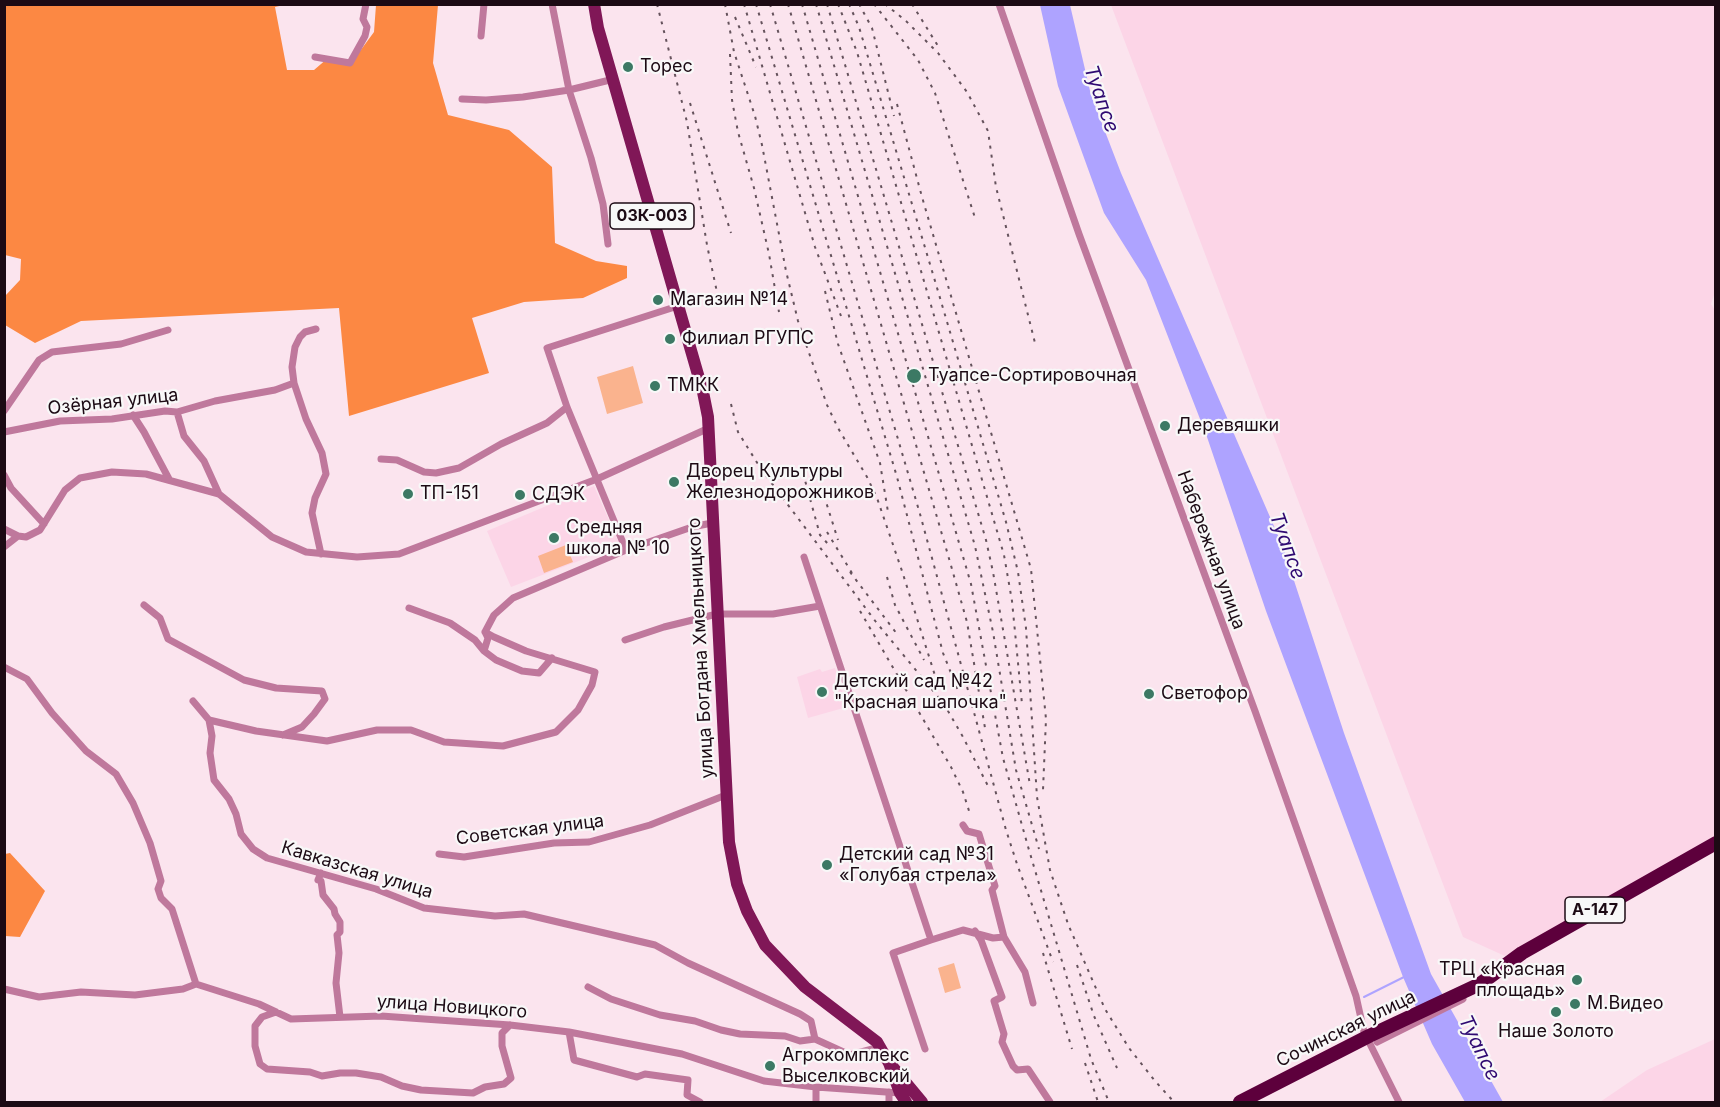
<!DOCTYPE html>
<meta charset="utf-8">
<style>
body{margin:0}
#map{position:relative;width:1720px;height:1107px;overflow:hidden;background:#fbe4ee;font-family:Inter,sans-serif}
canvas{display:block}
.frame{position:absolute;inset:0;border:6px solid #1c0a14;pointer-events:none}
</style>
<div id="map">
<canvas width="1720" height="1107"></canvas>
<div class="frame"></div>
</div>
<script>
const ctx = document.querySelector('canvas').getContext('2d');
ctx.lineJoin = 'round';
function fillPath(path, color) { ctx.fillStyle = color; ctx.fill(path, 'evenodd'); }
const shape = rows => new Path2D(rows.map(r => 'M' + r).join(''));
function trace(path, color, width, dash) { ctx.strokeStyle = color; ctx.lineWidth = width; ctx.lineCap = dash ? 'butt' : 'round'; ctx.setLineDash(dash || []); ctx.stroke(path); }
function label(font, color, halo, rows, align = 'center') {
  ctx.font = font + ' Inter,sans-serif'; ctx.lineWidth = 4.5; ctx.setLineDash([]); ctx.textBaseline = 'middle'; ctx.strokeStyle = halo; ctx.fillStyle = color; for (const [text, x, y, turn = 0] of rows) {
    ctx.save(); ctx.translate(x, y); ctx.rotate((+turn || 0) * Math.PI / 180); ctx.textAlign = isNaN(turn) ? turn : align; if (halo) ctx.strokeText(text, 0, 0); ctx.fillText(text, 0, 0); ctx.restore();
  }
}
fillPath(shape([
 [1111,5,1715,5,1716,289,1711,304,1716,312,1715,839,1505,956,1463,937],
 [594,486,620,545,511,587,487,531],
 [835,668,847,707,808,718,797,677,820,669,822,672],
 [1715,1039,1715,1102,1600,1102,1647,1070]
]), '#fcd5e7');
fillPath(shape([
 [633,366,643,403,607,414,597,377],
 [566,545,573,562,544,573,538,556],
 [954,963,961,988,945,993,938,968]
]), '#fab38e');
fillPath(shape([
 [5,5,284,5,275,7,287,70,314,70,328,58,352,62,374,32,376,5,438,5,433,63,448,115,509,130,552,167,555,243,596,261,627,266,627,278,583,298,524,302,472,318,489,373,349,416,339,308,81,321,35,343,5,325,5,296,20,280,21,259,5,255],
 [10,853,45,891,20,937,5,936,5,854]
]), '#fc8843');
fillPath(shape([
 [1040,5,1070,5,1091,95,1121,173,1283,547,1344,733,1431,974,1503,1102,1465,1102,1432,1044,1403,977,1266,611,1207,437,1146,280,1104,213,1058,86]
]), '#aea3ff');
trace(shape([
 [1364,997,1404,977]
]), '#aea3ff', 2);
trace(shape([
 [552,4,569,90,591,158,603,204,608,244],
 [999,4,1079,234,1255,711,1356,996,1364,1032,1399,1102],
 [481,36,484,4],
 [315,57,350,63,365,36,367,27,363,19,366,4],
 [462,99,486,100,523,97,569,90,614,79],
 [316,329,305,332,300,337,295,347,292,367,294,383,306,419,322,453,326,474,315,498,312,513,321,554],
 [4,411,39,360,52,352,121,344,168,330],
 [177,412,184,436,204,461,219,494],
 [133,415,144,432,169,479],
 [4,432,60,421,112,419,165,411,177,412,215,401,275,390,294,383],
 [381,459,397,460,424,472,436,473,459,468,501,444,547,423,567,407],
 [4,475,11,488,44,524],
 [4,529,18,536,26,537,40,530,65,490,80,478,112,472,146,474,219,494,272,537,306,552,357,557,399,554,597,479,709,428],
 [4,547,18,536],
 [626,550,567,407,547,348,678,306],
 [804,557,931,940,893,953,925,1049],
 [144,605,160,618,168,639,244,680,276,688,322,691,325,699,314,714,302,727,283,735],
 [409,608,450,623,475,640,484,651,488,638,485,632],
 [625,640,664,627,717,614,773,614,820,606],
 [484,651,496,660,522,671,539,673,552,658],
 [4,667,27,679,52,713,86,751,116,774,133,803,150,843,161,881,158,889,161,898,172,909,196,984],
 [193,701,209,720,256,731,327,741,377,730,411,730,444,742,503,746,556,732,578,710,592,685,595,672,526,651,494,637,485,632,494,615,513,598,626,550,692,527,712,523],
 [209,720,212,736,210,753,214,780,229,799,236,814,241,834,253,849,267,858,376,889,424,908,495,916,524,914,655,945,688,963,800,1014,811,1021,815,1039,850,1055,880,1047],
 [963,825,967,831,979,834,995,886,992,890,1004,937,1025,972,1033,1003],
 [439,854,464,857,554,843,589,842,650,825,726,795],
 [321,873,318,880,321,881,323,895,334,909,335,914,340,922,340,932,337,935,339,953,336,983,340,1017],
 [975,931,981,940,1002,997,994,1001,1004,1034,1002,1042,1013,1066,1017,1070,1028,1069,1050,1102],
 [931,940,963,930,993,938,1004,937],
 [588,987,611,999,660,1015,695,1021,721,1030,740,1034,785,1036,800,1041,815,1039],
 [4,989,39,997,81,992,135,995,183,989,196,984,259,1004,291,1019,381,1016,510,1025,569,1032,682,1054,764,1081,816,1087,900,1093],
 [276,1012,262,1017,255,1026,255,1046,260,1064,267,1069,310,1072,322,1076,340,1073,356,1073,381,1077,402,1086,421,1090,473,1093,485,1087,504,1084,511,1078,502,1046,502,1033,510,1025],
 [569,1032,574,1060,637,1077,645,1074,688,1080,687,1095,700,1102],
 [1377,1042,1463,999],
 [816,1087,816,1102],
 [889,1102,889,1092]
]), '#bf789c', 7);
trace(shape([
 [594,4,598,28,703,392,708,417,729,842,737,884,747,911,765,945,805,987,877,1042,889,1063,900,1093,906,1102],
 [892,1066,922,1102]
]), '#801757', 12);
trace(shape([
 [1240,1102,1369,1036,1480,984,1522,953,1716,843]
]), '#5d003c', 14);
trace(shape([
 [657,4,687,122,707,245,718,297],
 [725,4,734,52,755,116,762,145,786,271,798,321,827,405,838,428,867,477,877,498,902,571,938,685],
 [744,4,815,247,841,316],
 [756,4,897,477,943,653,959,693],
 [770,4,920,514,1006,830,1017,864,1053,962],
 [788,4,950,562,967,622,985,728],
 [802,4,971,584,1003,758,1029,850,1091,1059,1109,1102],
 [816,4,975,546,993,632,1016,770,1039,849],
 [827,4,986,540,993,572,1030,785],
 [838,4,857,52,1004,555,1012,601,1022,704],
 [849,4,859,27,935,281,1006,522,1018,572,1026,628,1037,797,1050,870,1068,924,1105,1009,1129,1048,1155,1081,1174,1102],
 [859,4,872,28,894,116],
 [874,4,918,60,935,93,976,221],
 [885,4,906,21,938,53,967,92,988,131,996,187,1035,343],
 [912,4,938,46],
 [735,17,756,67],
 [730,54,732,100,738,132,754,188,769,254,779,312],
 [690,103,731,233],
 [897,104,922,197,1031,569,1046,719,1043,790],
 [825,291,838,344,880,463,888,512],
 [731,404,738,432,761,469,876,622,944,704,963,737,988,786],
 [816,470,838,540],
 [803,473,820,535,828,544],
 [827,532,855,578],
 [850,572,897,634],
 [887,577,895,605,924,660],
 [860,611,951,767,963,792,970,814],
 [1043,953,1072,1049],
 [1077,965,1094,1016,1117,1068],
 [1085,1063,1098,1102]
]), '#65525c', 2, [3, 6]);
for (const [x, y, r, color] of [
 [628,67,6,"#3c7964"],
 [658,300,6,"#3c7964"],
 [670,339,6,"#3c7964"],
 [914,376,8,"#3c7964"],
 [655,386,6,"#3c7964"],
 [1165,426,6,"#3c7964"],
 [674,482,6,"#3c7964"],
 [408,494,6,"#3c7964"],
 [520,495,6,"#3c7964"],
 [554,538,6,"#3c7964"],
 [822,692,6,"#3c7964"],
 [1149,694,6,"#3c7964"],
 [827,865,6,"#3c7964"],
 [1577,980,6,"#3c7964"],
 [1575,1004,6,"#3c7964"],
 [1556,1012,6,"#3c7964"],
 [770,1066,6,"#3c7964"]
]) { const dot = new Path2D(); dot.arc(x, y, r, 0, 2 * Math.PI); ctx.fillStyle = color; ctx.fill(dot); trace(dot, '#f8f8f8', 2); }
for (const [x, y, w] of [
 [652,216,84],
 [1595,910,60]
]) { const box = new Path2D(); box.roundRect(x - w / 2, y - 13, w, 26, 4.5); ctx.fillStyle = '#f8f8f8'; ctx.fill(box); trace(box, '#1c0a14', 1.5); }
label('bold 16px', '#1c0a14', null, [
 ["03К-003",652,216],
 ["А-147",1595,910]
]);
label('18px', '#1c0a14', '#f8f8f8', [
 ["Торес",640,67],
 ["Магазин №14",670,300],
 ["Филиал РГУПС",682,339],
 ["Туапсе-Сортировочная",928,376],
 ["ТМКК",667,386],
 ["Деревяшки",1177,426],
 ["Дворец Культуры",686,472],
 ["Железнодорожников",686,493],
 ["ТП-151",420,494],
 ["СДЭК",532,495],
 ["Средняя",566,528],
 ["школа № 10",566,549],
 ["Детский сад №42",834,682],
 ["\"Красная шапочка\"",834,703],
 ["Светофор",1161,694],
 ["Детский сад №31",839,855],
 ["«Голубая стрела»",839,876],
 ["ТРЦ «Красная",1565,970,"right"],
 ["площадь»",1565,991,"right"],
 ["М.Видео",1587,1004],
 ["Наше Золото",1556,1032,"center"],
 ["Агрокомплекс",782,1056],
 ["Выселковский",782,1077]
], 'left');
label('18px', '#1c0a14', '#f8f8f8', [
 ["Озёрная улица",113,402,-6],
 ["Набережная улица",1211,550,70],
 ["улица Богдана Хмельницкого",701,648,-93],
 ["Советская улица",530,830,-7],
 ["Кавказская улица",357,870,17],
 ["улица Новицкого",452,1007,4],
 ["Сочинская улица",1346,1029,-26]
]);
label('italic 20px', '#2f0a72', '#f8f8f8', [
 ["Туапсе",1101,99,71],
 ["Туапсе",1287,546,70],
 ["Туапсе",1479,1048,64]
]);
</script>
